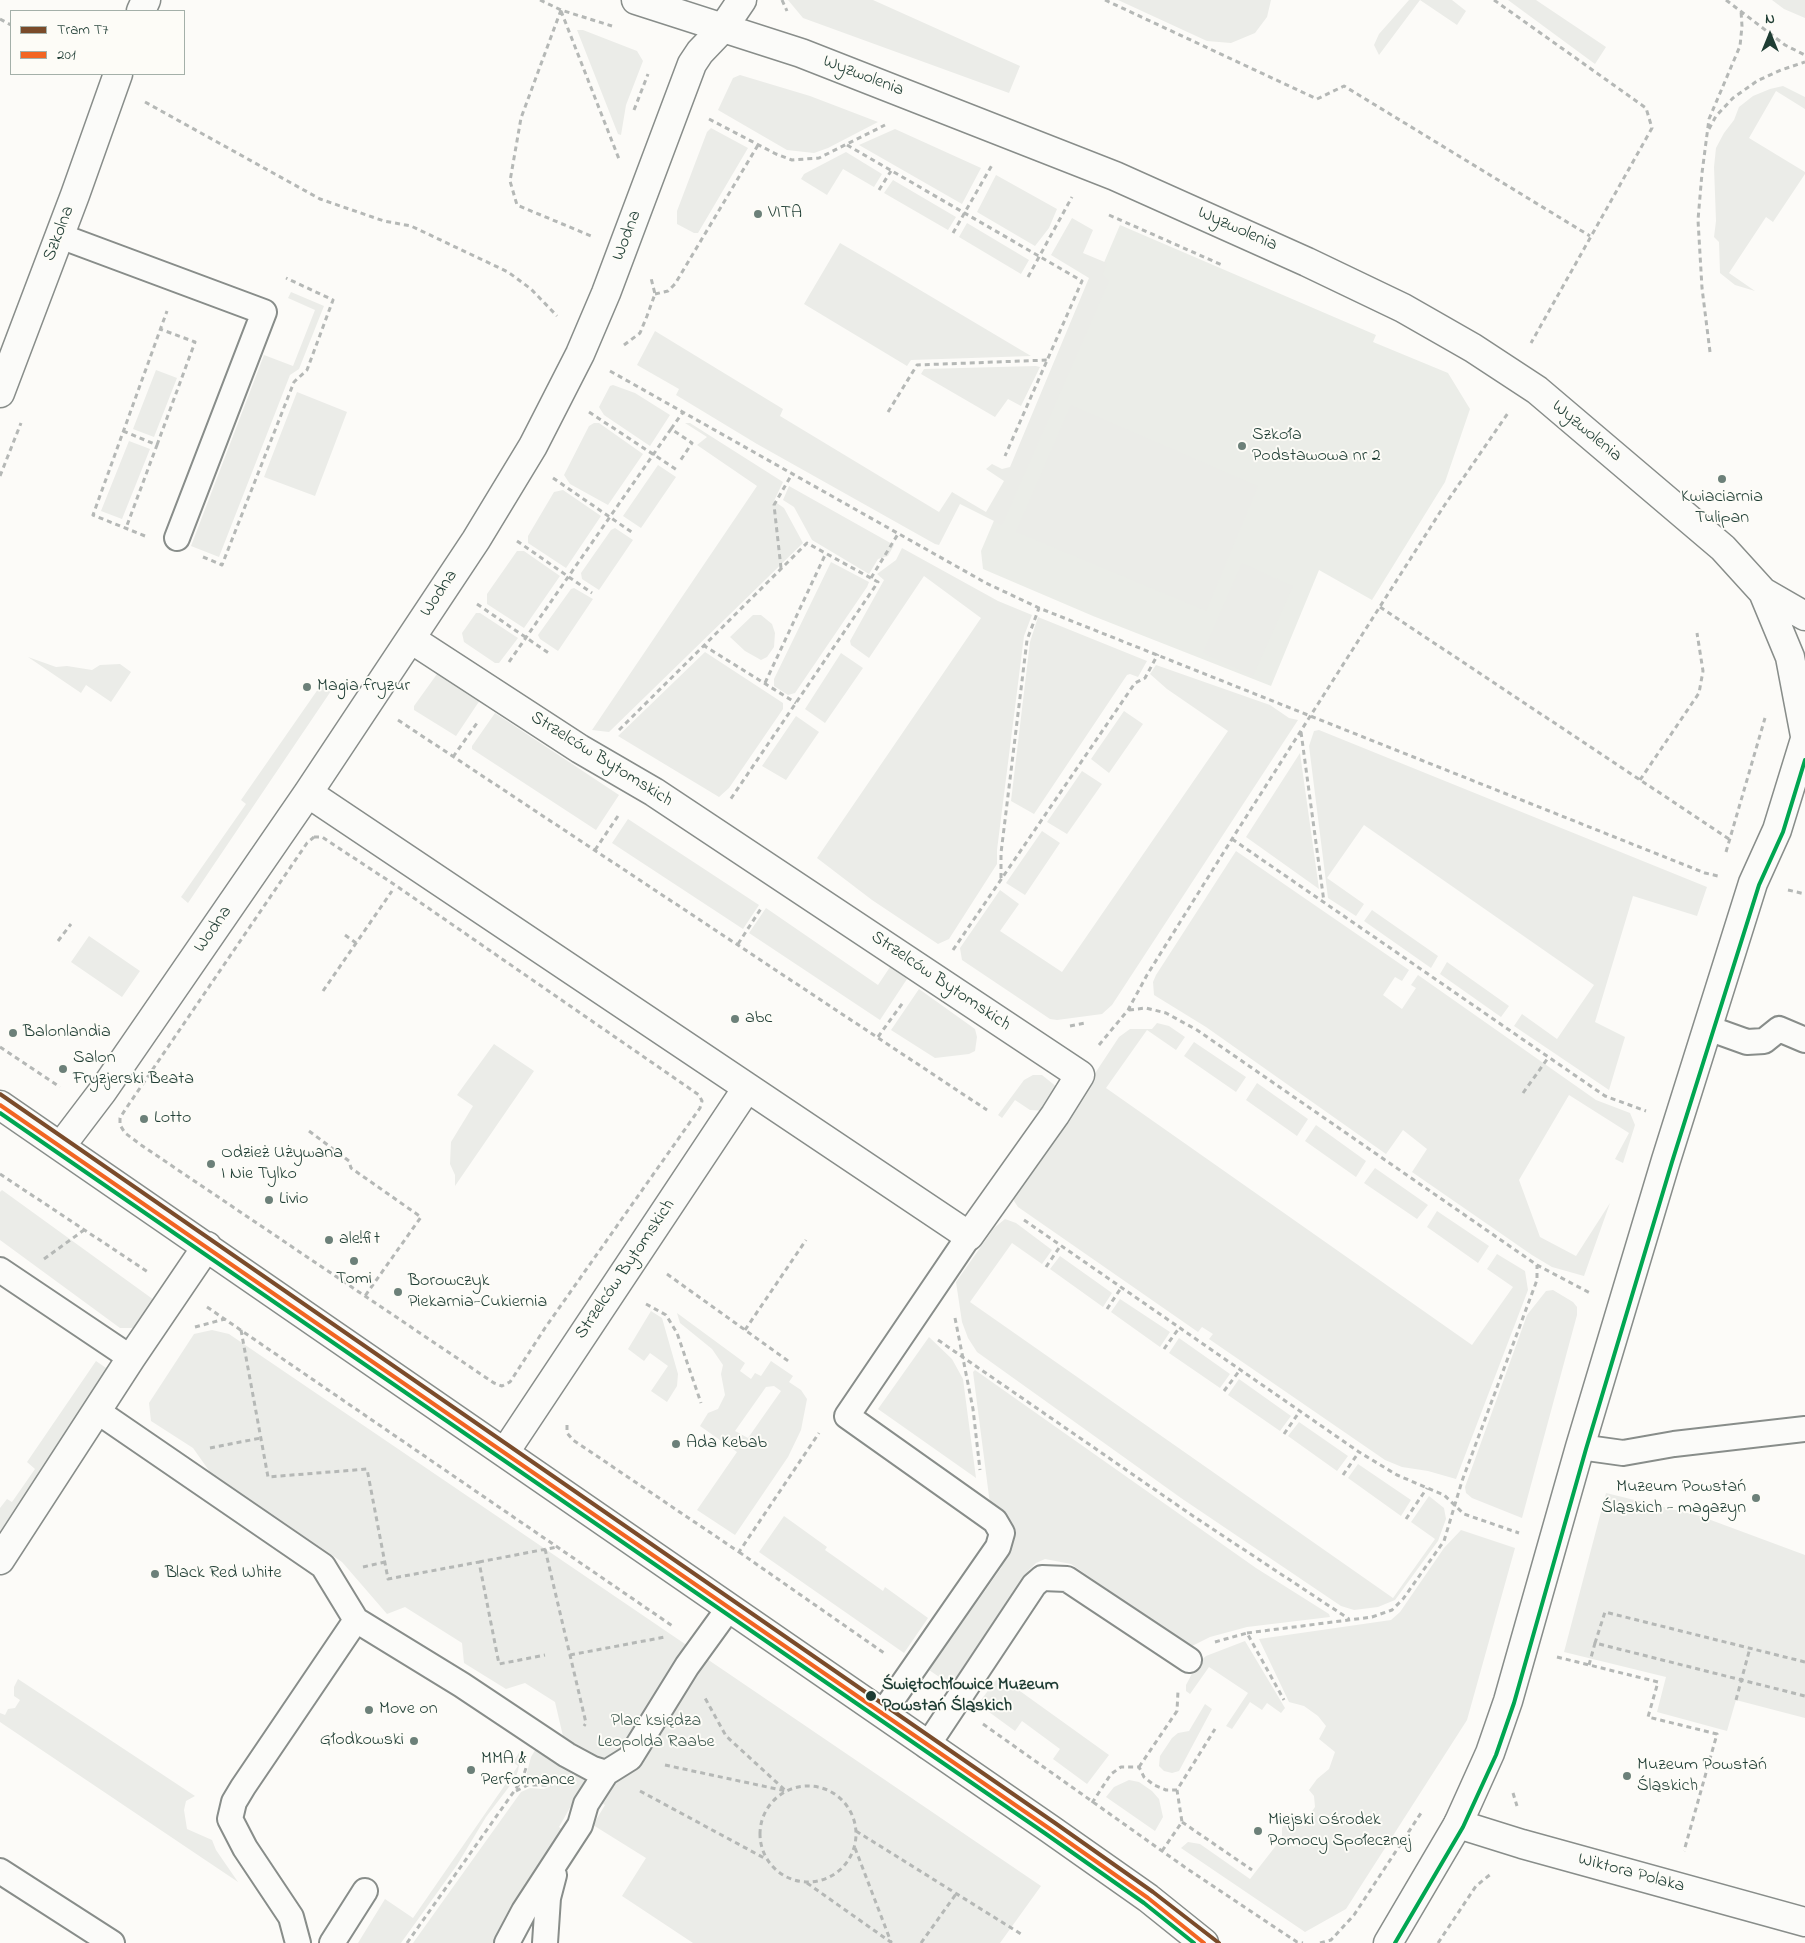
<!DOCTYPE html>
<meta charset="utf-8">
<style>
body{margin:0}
#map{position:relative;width:1805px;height:1943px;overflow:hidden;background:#fcfbf8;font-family:"Indie Flower",sans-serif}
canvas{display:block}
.legend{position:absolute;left:10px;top:10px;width:175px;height:65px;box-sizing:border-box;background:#fdfcf7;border:1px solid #a4b0a9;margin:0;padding:6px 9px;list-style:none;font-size:15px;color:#1f3d34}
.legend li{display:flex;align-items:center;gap:10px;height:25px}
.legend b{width:25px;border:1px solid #a4b0a9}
.north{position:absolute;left:1745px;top:10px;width:50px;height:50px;-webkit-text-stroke:4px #fdfcf7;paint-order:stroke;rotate:0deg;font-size:14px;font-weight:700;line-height:20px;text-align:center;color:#1f3d34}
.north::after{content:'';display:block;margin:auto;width:18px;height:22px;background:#1f3d34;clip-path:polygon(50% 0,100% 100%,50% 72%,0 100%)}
</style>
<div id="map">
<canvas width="1805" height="1943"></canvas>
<ul class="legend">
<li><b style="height:6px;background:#7a4b2a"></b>Tram T7</li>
<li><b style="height:6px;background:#f26522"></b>201</li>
</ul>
<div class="north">N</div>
</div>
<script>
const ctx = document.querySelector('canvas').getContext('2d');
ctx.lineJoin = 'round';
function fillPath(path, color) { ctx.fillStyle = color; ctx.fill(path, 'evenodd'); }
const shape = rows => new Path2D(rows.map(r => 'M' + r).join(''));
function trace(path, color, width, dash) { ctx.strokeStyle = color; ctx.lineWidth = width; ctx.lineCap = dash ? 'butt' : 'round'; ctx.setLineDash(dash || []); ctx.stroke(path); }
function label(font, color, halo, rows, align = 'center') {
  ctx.font = font + ' "Indie Flower",sans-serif'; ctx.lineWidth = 4; ctx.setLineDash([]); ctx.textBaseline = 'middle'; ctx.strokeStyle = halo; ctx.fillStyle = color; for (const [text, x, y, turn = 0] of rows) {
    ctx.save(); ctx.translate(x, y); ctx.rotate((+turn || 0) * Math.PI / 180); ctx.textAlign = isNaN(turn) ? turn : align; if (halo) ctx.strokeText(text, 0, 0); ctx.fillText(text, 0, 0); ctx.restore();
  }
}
fillPath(shape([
 [1120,225,1376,335,1373,342,1448,373,1470,409,1445,482,1372,600,1319,570,1271,686,1093,616,983,569,981,551]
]), '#ebede8');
fillPath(shape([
 [788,0,873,0,1020,66,1009,93,803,18],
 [1118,0,1271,0,1267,17,1255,33,1231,43,1207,41],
 [1409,0,1452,0,1466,11,1457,25,1420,0,1379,55,1374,45,1379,34],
 [1508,0,1536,0,1606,47,1595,64],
 [1772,0,1805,0,1805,18,1784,9],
 [577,30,583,30,637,51,643,61,626,105,621,135,618,134],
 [740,75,810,96,878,122,828,148,814,153,787,150,718,110,733,78],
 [1783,86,1805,97,1805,109,1776,91,1749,138,1805,172,1805,174,1773,222,1766,217,1729,273,1755,291,1735,285,1720,273,1719,242,1714,237,1716,221,1714,167,1716,148,1724,133,1734,120,1739,107,1753,96,1770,89],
 [711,128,748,148,698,233,694,233,677,224,677,211,707,132],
 [895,129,981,168,962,204,859,145],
 [846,152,882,174,874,187,843,169,827,195,801,179,804,174],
 [996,175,1057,209,1049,228,1035,246,977,212],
 [893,180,956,217,948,230,884,193],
 [1072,218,1093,230,1083,253,1107,263,1102,275,1109,281,1002,525,960,504,939,545,935,544,757,444,676,395,679,389,637,365,655,331,783,409,780,416,939,512,952,492,986,512,1004,481,986,469,992,464,1002,469,1010,467,1089,278,1051,255],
 [967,223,1029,260,1021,274,959,237],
 [840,243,883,268,1031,356,911,360,907,366,804,304],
 [291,292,324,306,299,369,290,375,219,557,191,546,264,355,293,366,315,310,288,298],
 [1036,366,1040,367,1021,406,1008,399,995,417,921,374,924,369],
 [156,370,177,378,154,437,133,429],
 [613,385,635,393,670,415,650,446,604,415,599,407,610,386],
 [297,392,347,412,315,496,264,477],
 [1071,405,1258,486,1206,611,1016,532],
 [594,423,599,423,643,454,608,505,570,484,564,475,589,426],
 [685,423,690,423,783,482,774,501,784,508,803,543,609,732,592,730,757,486,697,445,707,437],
 [129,441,150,449,122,519,101,511],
 [658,465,676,477,641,528,623,516],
 [789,486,894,545,888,556,878,559,869,574,812,540,794,507,783,500],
 [563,490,601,516,566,568,528,543,528,536,554,492],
 [615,528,633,540,599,590,582,579,581,573,611,530],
 [902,548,998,601,1032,615,1024,636,997,850,997,864,949,939,938,944,872,900,817,858,981,618,924,576,869,658,851,645,850,641,884,580,877,574,896,560],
 [517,551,524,551,560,576,524,628,487,604,487,594],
 [831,562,869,582,867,587,795,693,788,695,774,686,774,679],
 [1242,563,1293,586,1253,676,1203,653],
 [574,588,593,599,558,651,540,639,538,635,571,589],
 [476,613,480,613,518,638,499,663,495,663,464,642,462,633],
 [753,615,761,615,772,624,775,633,774,647,767,657,761,660,745,651,730,637],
 [1038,617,1147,661,1138,677,1130,674,1127,675,1034,814,1011,801,1030,642],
 [705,652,783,703,783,709,729,788,719,797,618,736],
 [841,653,863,668,825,723,805,709],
 [28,657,56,667,67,666,92,670,100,665,120,664,131,672,111,702,86,685,81,693],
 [1156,665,1270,705,1289,718,1298,720,1112,1005,1102,1014,1057,1020,1050,1019,962,960,960,948,1000,890,1019,904,1000,931,1062,972,1228,731,1167,689,1150,674],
 [437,674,480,700,456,736,414,710,414,706],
 [323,682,333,688,188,903,181,897,246,804,241,800],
 [1124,711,1143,724,1109,773,1091,759],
 [495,713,619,795,596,830,472,749,472,746],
 [796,716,819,732,786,780,762,766],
 [1319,730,1707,887,1697,916,1633,896,1595,1022,1625,1037,1609,1090,1514,1026,1522,1014,1557,1039,1594,985,1364,825,1327,878,1364,904,1356,916,1328,898,1309,746,1314,731],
 [1300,753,1319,889,1246,837],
 [1082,771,1102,784,1067,834,1047,822],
 [628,819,759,905,743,929,612,843],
 [1042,831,1060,843,1025,895,1006,883],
 [1236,851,1409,970,1402,981,1395,977,1383,995,1402,1009,1416,988,1411,985,1418,975,1596,1100,1630,1113,1635,1125,1623,1163,1615,1159,1629,1133,1569,1095,1519,1180,1540,1237,1576,1256,1610,1203,1584,1276,1552,1267,1532,1255,1412,1172,1427,1149,1403,1130,1386,1154,1206,1027,1154,995,1153,982,1156,975],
 [766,908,878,985,890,967,907,979,880,1020,749,933],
 [1372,910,1438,956,1431,968,1364,921],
 [89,936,140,971,122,997,71,962],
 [1447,962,1509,1006,1501,1017,1440,974],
 [919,989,975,1029,977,1037,975,1051,969,1054,935,1058,891,1030],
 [1157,1023,1169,1026,1185,1037,1176,1050,1147,1030,1106,1088,1472,1345,1513,1287,1487,1269,1497,1254,1525,1271,1528,1290,1456,1479,1428,1471,1402,1467,1385,1460,1209,1339,1213,1334,1202,1327,1198,1332,1018,1207,1014,1201,1014,1196,1119,1037,1130,1029,1152,1029],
 [1194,1042,1246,1077,1236,1092,1184,1056],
 [494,1044,534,1071,455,1186,455,1175,450,1164,451,1142,473,1106,457,1095],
 [1033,1075,1042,1075,1058,1088,1047,1111,1030,1110,1015,1100,1002,1118,998,1115,1024,1080],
 [1257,1083,1308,1119,1297,1136,1246,1100],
 [1316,1125,1366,1161,1356,1177,1305,1141],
 [1375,1168,1428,1205,1417,1219,1364,1183],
 [2,1190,154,1300,145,1321,134,1328,120,1328,0,1240,0,1192],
 [1437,1211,1489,1246,1478,1263,1427,1227],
 [1005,1219,1016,1223,1052,1250,1042,1264,1012,1243,970,1302,1393,1598,1435,1539,1411,1522,1429,1496,1444,1508,1446,1519,1438,1541,1395,1600,1378,1607,1354,1610,1341,1606,1181,1498,977,1352,968,1338,962,1322,956,1282,994,1228],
 [1060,1256,1112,1293,1103,1307,1050,1269],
 [1553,1290,1573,1302,1577,1307,1577,1315,1522,1518,1472,1498,1466,1493,1465,1487,1527,1315,1546,1291],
 [1120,1299,1170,1332,1160,1347,1111,1312],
 [651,1311,662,1318,678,1374,677,1386,667,1402,651,1391,668,1366,650,1353,644,1361,628,1349],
 [677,1313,745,1363,740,1371,751,1379,755,1373,761,1376,771,1361,793,1376,789,1382,801,1390,807,1399,801,1430,788,1457,735,1535,697,1510,737,1452,700,1426,708,1413,718,1409,725,1395,721,1374,723,1365,712,1349,680,1323],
 [774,1386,781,1391,748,1438,735,1431,766,1387],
 [212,1330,229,1334,1041,1886,1000,1943,693,1943,622,1896,646,1858,593,1825,605,1805,580,1790,559,1827,564,1831,498,1943,413,1943,521,1792,530,1788,544,1789,573,1777,572,1773,556,1781,544,1784,529,1783,525,1780,531,1757,537,1747,570,1766,555,1702,525,1683,506,1689,464,1663,462,1643,405,1607,387,1614,342,1562,210,1472,193,1448,151,1421,149,1403,194,1334],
 [929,1337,952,1359,963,1379,976,1478,878,1409],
 [1179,1338,1230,1374,1220,1388,1169,1353],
 [96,1361,109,1370,0,1532,0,1508,7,1499,12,1502,35,1469,27,1462],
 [975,1370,1256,1568,1329,1614,1330,1617,1247,1627,1210,1637,1190,1647,1071,1564,1045,1559,1036,1563,1029,1570,954,1687,929,1670,1001,1568,1007,1552,991,1512,973,1372],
 [1239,1379,1291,1416,1280,1431,1228,1395],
 [1299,1422,1348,1456,1337,1471,1288,1436],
 [1358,1464,1411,1500,1401,1516,1348,1478],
 [1606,1493,1700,1516,1805,1555,1805,1718,1736,1700,1727,1731,1657,1712,1666,1677,1564,1652],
 [784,1516,827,1547,825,1550,852,1569,883,1591,885,1587,928,1618,904,1653,759,1552],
 [1461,1530,1515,1548,1467,1720,1346,1909,1305,1932,1181,1848,1188,1842,1200,1844,1250,1879,1278,1843,1282,1837,1282,1828,1290,1817,1299,1820,1308,1817,1315,1807,1314,1796,1309,1790,1317,1779,1329,1769,1335,1752,1319,1739,1326,1726,1318,1716,1304,1706,1289,1702,1259,1639,1391,1620,1400,1612,1444,1548],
 [1245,1641,1285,1708,1281,1713,1267,1703,1262,1710,1250,1702,1232,1729,1226,1726,1248,1693,1209,1667,1190,1694,1186,1691,1186,1685,1197,1664,1206,1656],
 [999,1676,1109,1755,1087,1784,1053,1759,1060,1749,1022,1721,1015,1731,978,1704],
 [18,1679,195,1796,186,1801,184,1810,187,1829,212,1840,216,1850,238,1882,0,1722,0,1713,5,1715,8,1709,15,1708,20,1700,14,1696,14,1687],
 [1205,1704,1212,1709,1179,1771,1172,1773,1164,1771,1159,1766,1160,1756,1172,1738,1178,1733,1189,1731],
 [522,1748,518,1771,515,1779,486,1817,457,1865,401,1943,358,1943,385,1899,413,1918,518,1766,513,1762],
 [1129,1780,1139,1782,1152,1791,1159,1799,1163,1817,1155,1831,1106,1797,1114,1787]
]), '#ebece8');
const service = shape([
 [60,236,264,312,177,538],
 [1708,1028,1747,1042,1764,1041,1779,1029,1805,1040],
 [0,1270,131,1358],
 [97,1411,323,1566,356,1620,462,1685,567,1755,593,1769,606,1773],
 [1580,1447,1623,1453,1674,1444,1805,1429],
 [882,1714,998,1547,1002,1533,995,1521,847,1416,969,1236],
 [927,1746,1034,1585,1042,1578,1067,1579,1189,1660],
 [0,1871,112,1943],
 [298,1943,291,1917,245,1848,230,1819,234,1802,243,1787,356,1620],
 [332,1943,365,1891],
 [507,1943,524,1911,580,1825,586,1804,606,1773,630,1758,687,1666,729,1608],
 [545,1943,548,1898,554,1875]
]);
const minor = shape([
 [141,11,146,0],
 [0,393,75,195,118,74],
 [308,793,969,1236,1055,1115,1080,1075,654,792,580,749,411,639],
 [0,1105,1050,1829,1148,1898,1204,1943],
 [61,1146,102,1092,308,793,476,540,533,446,580,354,606,293,692,64,700,52,723,28,742,0],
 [505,1452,747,1088],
 [0,1560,131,1358,207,1246],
 [1458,1824,1522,1844,1805,1922]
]);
const tertiary = shape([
 [636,0,801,53,1115,176,1307,262,1403,308,1473,348,1537,390,1723,548,1763,592,1805,616],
 [1763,592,1790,657,1805,736],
 [1388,1943,1458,1824,1490,1753,1508,1701,1580,1447,1666,1160,1753,883,1777,830,1805,739]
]);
trace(service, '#888d8a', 28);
trace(minor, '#888d8a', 31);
trace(tertiary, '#888d8a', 31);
trace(shape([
 [540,0,561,10,612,26],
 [782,0,787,11],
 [1105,0,1317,99,1344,86,1590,236],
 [1494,0,1646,108,1652,128,1531,343],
 [1726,0,1785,45,1805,55],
 [561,10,521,118,510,181,517,205,591,236],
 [561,11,619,159],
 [0,19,11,25],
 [145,102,320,199,384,221,411,226,508,272,531,289,557,316],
 [634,110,648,74],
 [709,119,776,154,792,160,819,158,885,125],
 [1709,129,1716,116,1733,98,1757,81,1781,70,1805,62],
 [847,145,1082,281,1005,456],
 [879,190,891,171],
 [1109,215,1222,265],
 [953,233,992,165],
 [1028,277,1072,197],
 [655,294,668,291,675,284,758,145],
 [624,345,640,333,647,316,655,294,651,278],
 [1710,352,1702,288,1698,220,1702,173,1709,119,1740,46,1742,26,1741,11],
 [610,371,986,583,1039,608,1705,873,1718,876],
 [589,412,677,470],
 [888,412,917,365,1048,360],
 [671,429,683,412],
 [123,431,157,445,126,528],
 [157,445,195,342,160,329],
 [0,476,21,423],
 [553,478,633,533],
 [145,536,93,515,167,311],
 [517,541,592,593],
 [203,557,222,565,294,382,307,370,333,300,286,278],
 [781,568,774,505,792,474],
 [871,578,898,534],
 [477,604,550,654],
 [1380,607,1729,839],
 [703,645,796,703],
 [509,662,671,429,692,443,680,461],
 [765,683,826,553],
 [398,720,987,1110],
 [619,730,807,543,878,582,730,800],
 [1301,732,1324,902],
 [453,757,477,723],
 [1640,780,1699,693,1703,671,1697,633],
 [314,837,322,837,395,885,699,1095,702,1101,700,1108,545,1328,510,1382,502,1386,494,1383,141,1145,125,1133,120,1125,120,1118,125,1110,307,843,314,837],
 [1232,839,1605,1096,1646,1111],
 [595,850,620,813],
 [1726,852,1765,718],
 [1001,878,1001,853,1027,640,1039,608],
 [1788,890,1805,894],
 [345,935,356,943],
 [58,941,71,924],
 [738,944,762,907],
 [953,950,1135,683,1145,678,1158,654],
 [323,991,392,891],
 [1129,1010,1146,1008,1166,1013,1197,1030,1537,1265,1590,1293],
 [1070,1026,1085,1023],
 [878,1037,904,1001],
 [1099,1045,1128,1010,1147,975,1232,839,1444,506,1508,413],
 [0,1047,60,1087],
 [1523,1093,1548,1058],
 [309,1131,349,1161,351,1168,421,1217,365,1296],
 [0,1174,148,1272],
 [1024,1220,1359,1452,1397,1475,1444,1495,1464,1514,1519,1533],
 [44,1259,84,1230],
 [1046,1267,1061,1245],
 [667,1274,791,1363],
 [646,1304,666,1315,677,1333,701,1403],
 [207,1307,674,1627],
 [1107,1309,1121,1288],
 [955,1318,973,1409,980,1470],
 [195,1327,225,1319],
 [241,1330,268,1477,367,1469,388,1579,479,1562,499,1664,545,1655],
 [745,1330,806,1240],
 [938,1340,1193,1516,1349,1619],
 [1164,1349,1179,1328],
 [1224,1391,1240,1370],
 [567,1425,567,1433,573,1440,739,1552,819,1433],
 [1284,1434,1300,1411],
 [210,1448,261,1438],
 [1343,1475,1359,1452],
 [1406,1519,1427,1488],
 [545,1549,586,1723,584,1726],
 [739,1552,884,1653],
 [479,1562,557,1547],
 [363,1567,385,1562],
 [1247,1633,1372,1617,1392,1610,1403,1599,1444,1541,1462,1481,1537,1280,1537,1265],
 [1215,1642,1247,1633,1284,1700],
 [570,1655,665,1637],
 [1557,1657,1658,1682,1648,1717,1717,1734,1684,1851],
 [1805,1662,1605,1612,1595,1643,1805,1696],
 [1589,1665,1595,1643],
 [1736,1700,1750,1648],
 [983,1724,1186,1868,1297,1942,1303,1943],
 [665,1765,786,1791,726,1736,705,1698],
 [1139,1767,1177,1711,1178,1691],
 '760 1834a48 48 0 1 1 96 0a48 48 0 1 1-96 0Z',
 [516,1791,528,1785,551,1785],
 [640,1791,766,1859],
 [1513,1793,1517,1806],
 [1092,1803,1111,1774,1121,1767,1139,1767,1144,1777,1154,1785,1166,1790,1177,1790],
 [1182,1822,1252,1870],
 [856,1831,1021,1934],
 [855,1848,891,1942],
 [1162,1851,1182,1822,1177,1790,1215,1729],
 [807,1883,892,1943],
 [407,1943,522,1780,526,1768],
 [921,1943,956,1894],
 [1320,1943,1331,1940,1354,1915,1421,1813],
 [1438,1943,1476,1886,1492,1873]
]), '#b5b8b6', 3, [5, 4]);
trace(service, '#fbfbf9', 24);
trace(minor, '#fbfbf9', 28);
trace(tertiary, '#fbfbf9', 28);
trace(shape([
 [0,1105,1050,1829,1148,1898,1204,1943]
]), '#f26522', 4);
trace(shape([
 [0,1113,1046,1834,1144,1903,1194,1943],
 [1395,1943,1463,1827,1496,1755,1514,1703,1586,1449,1672,1162,1759,885,1783,832,1805,760]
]), '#00a651', 4);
trace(shape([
 [0,1094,1055,1823,1153,1892,1219,1943]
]), '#7a4b2a', 4);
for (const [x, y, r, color] of [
 [758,214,5,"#6c8079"],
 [1242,446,5,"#6c8079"],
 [1722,479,5,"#6c8079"],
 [307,687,5,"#6c8079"],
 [735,1019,5,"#6c8079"],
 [13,1033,5,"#6c8079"],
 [63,1069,5,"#6c8079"],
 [144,1119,5,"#6c8079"],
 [211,1164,5,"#6c8079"],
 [269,1200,5,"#6c8079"],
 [329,1240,5,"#6c8079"],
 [354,1261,5,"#6c8079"],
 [398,1292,5,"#6c8079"],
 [676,1444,5,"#6c8079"],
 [1756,1498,5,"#6c8079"],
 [155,1574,5,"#6c8079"],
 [871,1696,6,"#1f3d34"],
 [369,1710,5,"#6c8079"],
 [414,1741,5,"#6c8079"],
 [471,1770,5,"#6c8079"],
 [1627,1776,5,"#6c8079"],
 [1258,1831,5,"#6c8079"]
]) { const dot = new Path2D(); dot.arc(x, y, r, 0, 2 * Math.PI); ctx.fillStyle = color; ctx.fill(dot); trace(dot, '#fdfcf7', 2); }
label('18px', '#1f3d34', '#fdfcf7', [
 ["Wyzwolenia",863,77,21],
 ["Wyzwolenia",1237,230,24],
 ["Szkolna",60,234,-69],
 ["Wodna",628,236,-69],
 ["Wyzwolenia",1586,432,40],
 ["Wodna",440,594,-56],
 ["Strzelców Bytomskich",601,760,32],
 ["Wodna",214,930,-55],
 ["Strzelców Bytomskich",940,982,34],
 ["Strzelców Bytomskich",626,1270,-56],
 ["Wiktora Polaka",1631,1874,15]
]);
label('18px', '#1f3d34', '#fdfcf7', [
 ["VITA",768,214],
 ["Szkoła",1252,436],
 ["Podstawowa nr 2",1252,457],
 ["Kwiaciarnia",1722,498,"center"],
 ["Tulipan",1722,519,"center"],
 ["Magia fryzur",317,687],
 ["abc",745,1019],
 ["Balonlandia",23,1033],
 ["Salon",73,1059],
 ["Fryzjerski Beata",73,1080],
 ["Lotto",154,1119],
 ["Odzież Używana",221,1154],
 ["I Nie Tylko",221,1175],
 ["Livio",279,1200],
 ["ale!fit",339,1240],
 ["Tomi",354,1280,"center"],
 ["Borowczyk",408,1282],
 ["Piekarnia-Cukiernia",408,1303],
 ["Ada Kebab",686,1444],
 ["Muzeum Powstań",1746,1488,"right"],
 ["Śląskich - magazyn",1746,1509,"right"],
 ["Black Red White",165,1574],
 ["Move on",379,1710],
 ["Głodkowski",404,1741,"right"],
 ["MMA &",481,1760],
 ["Performance",481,1781],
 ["Muzeum Powstań",1637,1766],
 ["Śląskich",1637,1787],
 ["Miejski Ośrodek",1268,1821],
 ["Pomocy Społecznej",1268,1842]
], 'left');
label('bold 18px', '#1f3d34', '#fdfcf7', [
 ["Świętochłowice Muzeum",882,1686],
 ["Powstań Śląskich",882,1707]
], 'left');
label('18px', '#455e55', '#fdfcf7', [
 ["Plac księdza",656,1722],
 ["Leopolda Raabe",656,1743]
]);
</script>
